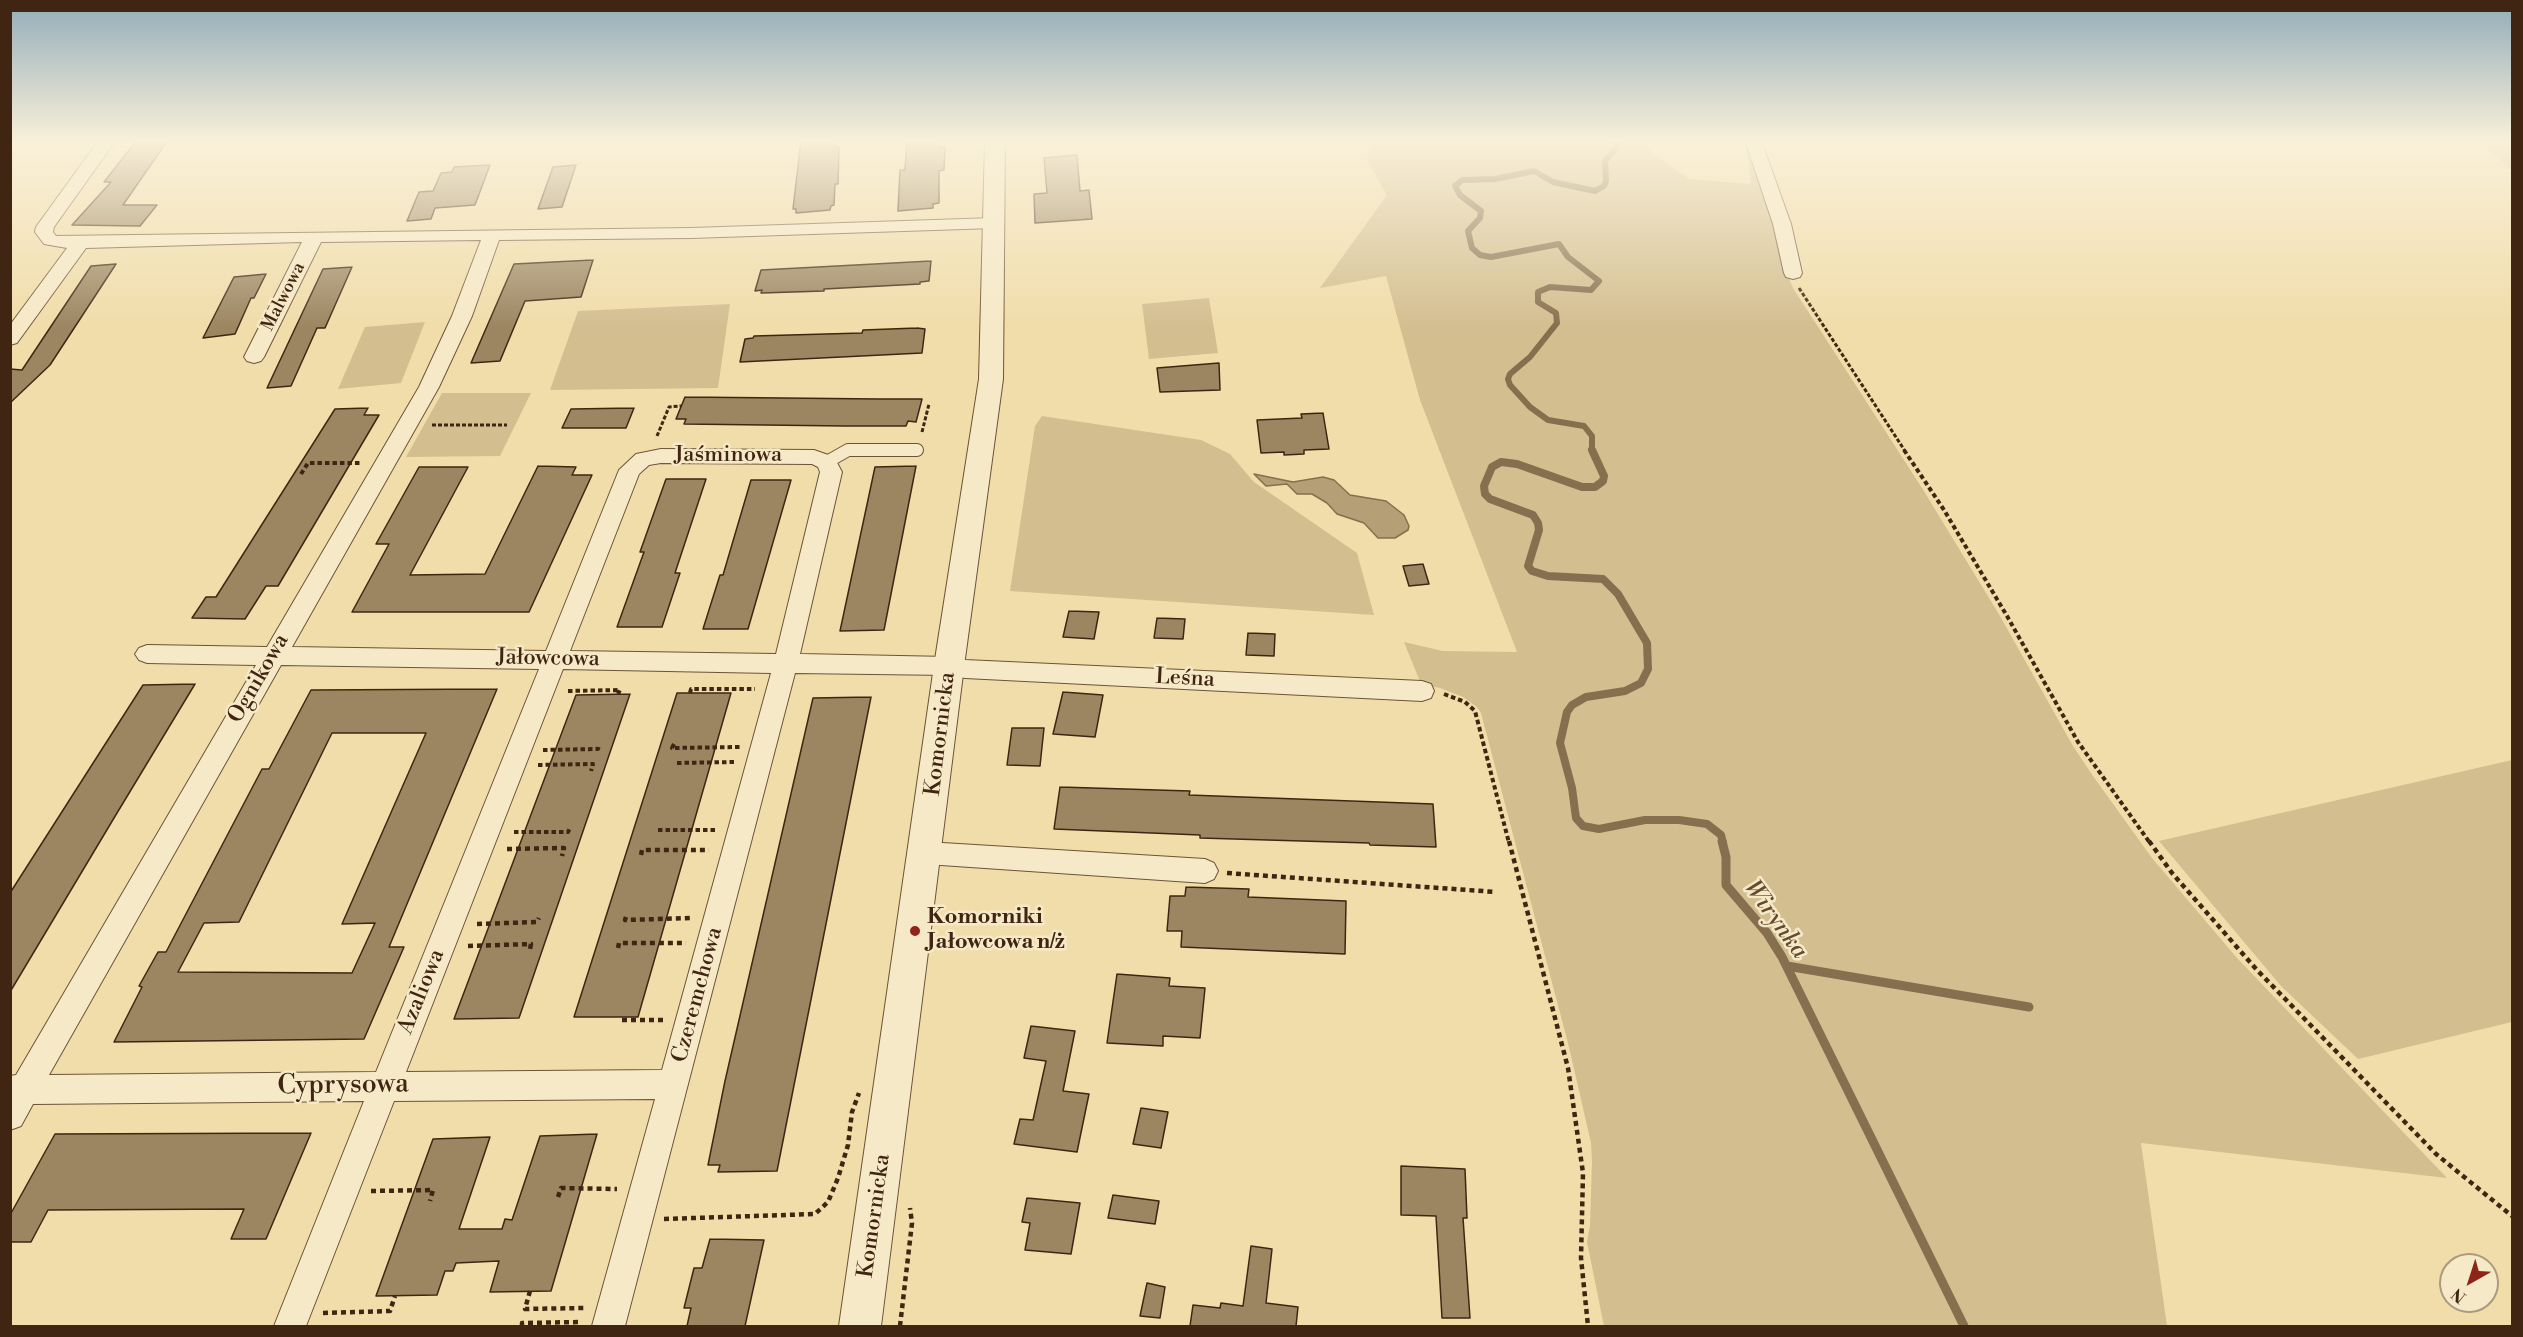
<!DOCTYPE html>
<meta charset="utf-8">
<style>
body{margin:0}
#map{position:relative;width:2523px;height:1337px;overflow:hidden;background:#f1ddaa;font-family:"Libre Bodoni",serif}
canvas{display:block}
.frame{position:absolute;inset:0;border:12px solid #402612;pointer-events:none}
.north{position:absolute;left:2439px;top:1253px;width:60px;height:60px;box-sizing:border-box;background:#f6e9c8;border:2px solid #ad9b7f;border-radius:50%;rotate:219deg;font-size:16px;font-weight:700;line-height:24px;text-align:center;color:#402612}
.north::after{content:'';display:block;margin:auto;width:21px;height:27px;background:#8f2418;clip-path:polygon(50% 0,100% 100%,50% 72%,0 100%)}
</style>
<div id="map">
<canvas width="2523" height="1337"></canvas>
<div class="frame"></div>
<div class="north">N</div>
</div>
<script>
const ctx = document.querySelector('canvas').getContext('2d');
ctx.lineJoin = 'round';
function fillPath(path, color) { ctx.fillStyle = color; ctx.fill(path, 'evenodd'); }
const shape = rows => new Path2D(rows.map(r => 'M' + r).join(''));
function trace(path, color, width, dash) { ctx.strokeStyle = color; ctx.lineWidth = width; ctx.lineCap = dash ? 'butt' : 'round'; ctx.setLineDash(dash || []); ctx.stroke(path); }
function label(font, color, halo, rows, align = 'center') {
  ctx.font = font + ' "Libre Bodoni",serif'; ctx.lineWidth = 5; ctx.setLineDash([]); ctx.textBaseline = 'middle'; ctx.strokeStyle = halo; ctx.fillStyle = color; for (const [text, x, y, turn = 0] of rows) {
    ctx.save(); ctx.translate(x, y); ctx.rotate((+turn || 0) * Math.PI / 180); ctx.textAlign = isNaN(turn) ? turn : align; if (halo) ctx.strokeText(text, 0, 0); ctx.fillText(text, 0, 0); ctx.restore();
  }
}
fillPath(shape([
 [1372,140,1641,140,1655,155,1689,179,1751,184,1746,143,1768,201,1786,272,1793,288,1922,488,2000,616,2073,746,2093,776,2152,858,2237,958,2447,1178,2141,1143,2167,1326,1604,1326,1587,1242,1590,1225,1592,1162,1591,1143,1569,1047,1481,713,1477,707,1463,697,1440,688,1421,684,1404,642,1443,651,1517,652,1420,400,1386,276,1320,288,1387,195,1370,166,1367,156],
 [2478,140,2512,140,2512,171],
 [1209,298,1218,353,1149,359,1142,304],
 [730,304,718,388,550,390,578,311],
 [425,322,401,383,338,389,365,327],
 [442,393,531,393,500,456,406,457],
 [1042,416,1201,440,1230,454,1254,482,1357,553,1374,615,1010,591,1035,426],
 [2512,760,2512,1022,2358,1059,2281,986,2159,841]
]), '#d3be90');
const water = shape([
 [1254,474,1293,482,1323,477,1334,480,1350,495,1386,501,1404,515,1409,526,1408,530,1395,538,1378,538,1364,523,1337,514,1327,503,1312,494,1297,494,1287,484,1266,486,1254,474]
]);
fillPath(water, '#b59f76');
trace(water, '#866f4e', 1.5);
trace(shape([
 [1592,451,1592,436,1584,426,1548,420,1530,407,1510,385,1508,379,1510,374,1530,357,1557,323,1556,313,1538,302,1538,292,1550,287,1591,290,1599,281,1568,257,1559,244,1491,257,1480,255,1472,248,1468,231,1480,218,1481,211,1460,195,1455,186,1462,180,1495,179,1534,171,1553,182,1595,191,1604,186,1606,181,1605,161,1617,147,1614,140]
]), '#866f4e', 6);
trace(shape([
 [1592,450,1604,476,1603,481,1595,487,1582,487,1517,464,1501,462,1492,467,1484,486,1485,494,1490,499,1533,515,1538,523,1539,530,1528,566,1532,571,1548,576,1603,579,1618,594,1647,643,1648,669,1641,683,1625,691,1586,697,1572,705,1567,712,1560,743,1572,788,1576,818,1583,826,1599,829,1645,820,1679,820,1707,824,1721,835,1723,843]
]), '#866f4e', 8);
trace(shape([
 [1722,841,1726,857,1726,885,1767,933,1782,957,1964,1326],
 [1787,966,2029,1007]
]), '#866f4e', 9);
const building = shape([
 [137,140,168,140,123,205,157,205,140,226,72,225,111,182,104,182,137,140],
 [801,140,836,140,836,147,839,147,838,184,835,184,834,205,831,206,830,210,796,213,796,209,793,209,801,140],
 [907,140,940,140,940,147,945,147,944,170,939,171,939,203,933,204,933,208,898,211,900,170,905,170,907,140],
 [1077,155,1080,191,1089,190,1092,219,1035,223,1034,194,1047,193,1044,158,1077,155],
 [490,165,475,205,435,208,431,219,407,221,419,192,433,191,441,173,452,172,454,167,490,165],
 [576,165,562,207,538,209,553,167,576,165],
 [593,260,581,297,525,301,500,361,471,363,514,264,593,260],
 [931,261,929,281,920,282,920,284,824,289,824,291,761,293,762,290,755,291,761,270,931,261],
 [116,264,50,365,10,403,10,369,22,370,91,266,116,264],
 [352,267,325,328,317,328,291,386,267,388,323,269,352,267],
 [266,274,254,298,251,298,235,334,203,338,234,277,266,274],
 [917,328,925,329,922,353,740,362,745,339,753,338,754,336,862,333,863,330,917,328],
 [1219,363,1220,390,1160,392,1157,368,1219,363],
 [685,397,880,399,922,399,916,422,908,421,906,426,845,426,684,424,686,419,676,419,685,397],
 [368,408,364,415,379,415,278,586,266,586,245,619,192,618,206,597,216,597,335,409,368,408],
 [634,408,626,428,562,428,571,409,634,408],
 [1323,413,1329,449,1304,450,1304,454,1284,455,1284,452,1261,453,1257,420,1302,418,1301,414,1323,413],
 [538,466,576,467,572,475,592,475,529,612,352,612,389,544,376,544,419,467,468,467,410,575,485,574,538,466],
 [916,466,884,630,840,631,875,467,916,466],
 [666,479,706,479,675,573,680,573,662,627,617,627,644,552,640,552,666,479],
 [751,480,791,480,748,629,703,629,720,575,723,575,751,480],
 [1423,564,1429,584,1409,586,1403,566,1423,564],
 [1069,611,1099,612,1094,639,1063,637,1069,611],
 [1157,618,1185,619,1183,639,1154,638,1157,618],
 [1248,633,1275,634,1274,656,1246,655,1248,633],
 [195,684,114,818,10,992,10,893,143,685,195,684],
 [497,689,389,947,404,947,364,1039,114,1042,142,987,139,986,158,952,166,952,262,769,269,769,311,690,497,689],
 [332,733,426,733,342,924,375,923,352,973,178,972,204,923,239,922,332,733],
 [1063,692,1103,695,1095,737,1053,734,1063,692],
 [677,693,731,693,638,1017,574,1017,677,693],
 [630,694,519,1018,454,1019,576,695,630,694],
 [871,697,777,1171,718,1172,720,1165,708,1165,725,1081,813,698,871,697],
 [1012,728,1044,728,1040,766,1007,765,1012,728],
 [1060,787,1190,791,1189,795,1433,804,1436,847,1370,845,1369,843,1200,838,1200,835,1054,829,1060,787],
 [1186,887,1249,889,1248,897,1346,901,1345,954,1181,947,1182,931,1167,931,1170,896,1185,896,1186,887],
 [1117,974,1170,978,1169,986,1205,988,1200,1038,1163,1036,1163,1046,1107,1043,1117,974],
 [1031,1026,1075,1031,1063,1091,1089,1094,1077,1152,1014,1144,1020,1119,1033,1120,1046,1061,1024,1058,1031,1026],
 [1141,1108,1168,1112,1161,1148,1133,1144,1141,1108],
 [311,1133,266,1239,231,1239,244,1209,48,1210,31,1242,10,1242,10,1215,55,1134,311,1133],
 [597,1134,551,1291,490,1292,499,1261,456,1263,453,1271,445,1271,437,1295,376,1296,433,1139,490,1137,459,1229,502,1229,505,1219,512,1220,540,1136,597,1134],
 [1401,1166,1465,1169,1467,1218,1463,1218,1470,1318,1442,1318,1436,1216,1401,1215,1401,1166],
 [1113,1195,1159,1201,1155,1224,1108,1218,1113,1195],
 [1027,1198,1080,1203,1071,1254,1025,1250,1030,1223,1022,1222,1027,1198],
 [710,1239,764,1240,745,1326,687,1326,691,1308,684,1308,694,1268,702,1268,710,1239],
 [1251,1246,1272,1249,1266,1303,1298,1307,1296,1326,1190,1326,1193,1305,1220,1308,1221,1303,1243,1306,1251,1246],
 [1147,1283,1165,1287,1160,1318,1140,1316,1147,1283]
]);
fillPath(building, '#9c8561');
trace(building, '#402612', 1.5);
const serviceFar1 = shape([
 [845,451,917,450]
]);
const service = shape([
 [827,462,848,450,917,450]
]);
const minor = shape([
 [99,140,116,140,54,227,53,232,56,236,691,228,995,218,1001,219,1004,223,1001,227,995,228,691,238,499,240,472,316,439,387,292,647,546,651,619,470,636,454,661,449,814,450,834,457,842,472,800,654,949,657,965,660,1422,681,1431,684,1434,691,1431,698,1422,701,965,678,949,675,795,673,625,1326,592,1326,655,1099,394,1101,306,1326,274,1326,364,1101,33,1104,21,1126,10,1130,10,1076,16,1075,256,665,147,663,139,660,135,654,139,648,147,645,267,647,419,387,452,316,481,240,321,242,264,357,261,361,254,363,247,361,244,357,302,242,86,248,17,343,10,345,10,325,67,248,44,244,35,232,36,227,99,140],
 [661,463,812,464,818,467,820,472,776,654,570,651,639,474,649,465,661,463],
 [281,665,539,669,376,1072,49,1075,281,665],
 [563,669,771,673,662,1070,406,1072,563,669],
 [1745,140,1761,140,1791,224,1802,273,1800,277,1793,279,1786,277,1784,273,1773,224,1745,140],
 [926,842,1205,859,1214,863,1218,871,1214,879,1205,883,926,864,917,861,913,853,917,845,926,842]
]);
const tertiary = shape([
 [985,140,1005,140,1003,379,964,666,881,1326,839,1326,934,666,979,379,985,140]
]);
trace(serviceFar1, '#6c5438', 10);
trace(service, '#6c5438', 14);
trace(minor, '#6c5438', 2);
trace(tertiary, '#6c5438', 2);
trace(shape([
 [1799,288,1905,451],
 [432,425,507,425],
 [922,432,929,404],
 [657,436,669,407,681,406]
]), '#402612', 3, [4, 2]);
trace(shape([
 [1904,450,1944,510,2007,616,2078,742,2150,843],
 [301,474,308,463,362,463],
 [568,691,620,690,618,694],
 [690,693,691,689,755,689],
 [1444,694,1465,702,1475,711,1509,843],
 [674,744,672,748,740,747],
 [543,750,598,749,599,745],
 [677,763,734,762],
 [538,765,593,764,591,771],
 [658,830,715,830],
 [514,832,568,832,570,828]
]), '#402612', 4, [4.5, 3]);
trace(shape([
 [1509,841,1568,1068,1583,1173,1581,1258,1588,1326],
 [2149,841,2172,873,2257,970,2436,1154,2512,1216],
 [507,849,564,848,562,856],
 [641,855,642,850,709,850],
 [1227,873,1496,892],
 [626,917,625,920,692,918],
 [477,924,537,922,539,918],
 [468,946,531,944,530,949],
 [618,948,619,943,686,943],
 [622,1020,664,1020],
 [371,1191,433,1190,430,1201],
 [558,1197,561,1188,617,1189],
 [664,1219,815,1214,828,1202,838,1178,848,1145,852,1112,859,1093],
 [530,1291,525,1309,584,1308],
 [323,1313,390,1311,395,1296],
 [522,1326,522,1323,581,1322],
 [900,1326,912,1223,910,1208]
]), '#402612', 4.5, [5, 4]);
trace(serviceFar1, '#f6e9c8', 9);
trace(service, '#f6e9c8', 12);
fillPath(minor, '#f6e9c8');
fillPath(tertiary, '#f6e9c8');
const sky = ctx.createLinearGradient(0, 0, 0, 328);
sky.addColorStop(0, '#93acba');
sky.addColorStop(0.43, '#f9f0d9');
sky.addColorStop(1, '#f9f0d900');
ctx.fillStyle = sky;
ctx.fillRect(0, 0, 2523, 328);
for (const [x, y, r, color] of [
 [915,931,6,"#8f2418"]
]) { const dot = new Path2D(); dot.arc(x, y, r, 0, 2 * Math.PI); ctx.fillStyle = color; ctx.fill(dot); trace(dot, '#f6e9c8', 2); }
label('18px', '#402612', '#f6e9c8', [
 ["Malwowa",284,297,-63]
]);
label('22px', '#402612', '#f6e9c8', [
 ["Jaśminowa",728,456],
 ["Jałowcowa",548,659,1],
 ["Ognikowa",259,679,-60],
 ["Leśna",1185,679,3],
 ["Komornicka",941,734,-83],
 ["Azaliowa",422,992,-68],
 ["Czeremchowa",698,995,-75],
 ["Komornicka",875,1216,-82]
]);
label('bold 22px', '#402612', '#f6e9c8', [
 ["Komorniki",927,918],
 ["Jałowcowa n/ż",927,943]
], 'left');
label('italic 24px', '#634a30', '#f6e9c8', [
 ["Wirynka",1775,920,54]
]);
label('27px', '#402612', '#f6e9c8', [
 ["Cyprysowa",343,1086,-1]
]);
</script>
